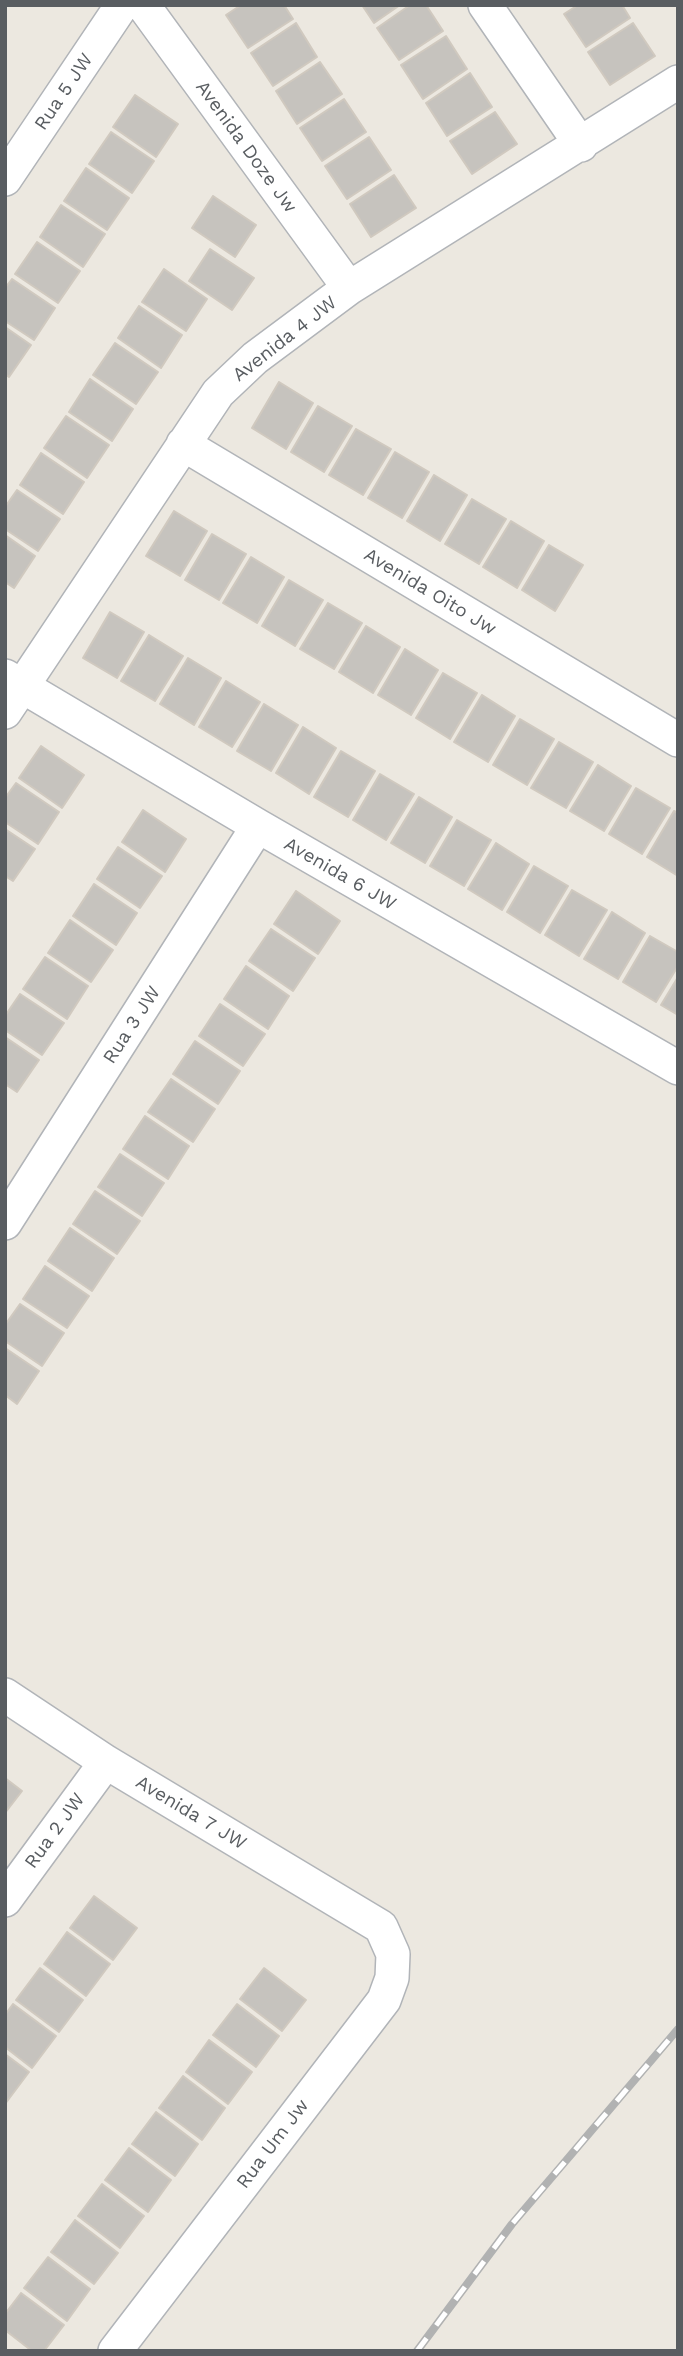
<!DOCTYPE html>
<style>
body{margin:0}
#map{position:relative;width:683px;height:2356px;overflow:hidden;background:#ece8e0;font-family:"Work Sans",sans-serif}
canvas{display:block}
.frame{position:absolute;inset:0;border:7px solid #595d61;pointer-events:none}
</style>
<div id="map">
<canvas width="683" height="2356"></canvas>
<div class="frame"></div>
</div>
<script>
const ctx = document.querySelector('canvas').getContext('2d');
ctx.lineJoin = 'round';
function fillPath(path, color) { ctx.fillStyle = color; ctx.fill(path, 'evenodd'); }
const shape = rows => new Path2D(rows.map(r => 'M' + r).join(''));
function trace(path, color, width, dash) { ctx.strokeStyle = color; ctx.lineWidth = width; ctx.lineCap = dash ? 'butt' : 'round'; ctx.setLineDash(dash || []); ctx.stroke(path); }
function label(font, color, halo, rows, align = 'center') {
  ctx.font = font + ' "Work Sans",sans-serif'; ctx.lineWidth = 7; ctx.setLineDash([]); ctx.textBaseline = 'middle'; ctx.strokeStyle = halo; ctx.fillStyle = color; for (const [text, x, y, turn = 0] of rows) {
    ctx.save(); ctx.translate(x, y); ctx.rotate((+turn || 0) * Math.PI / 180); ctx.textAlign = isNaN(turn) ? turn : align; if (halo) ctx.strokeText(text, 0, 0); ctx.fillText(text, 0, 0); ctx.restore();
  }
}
const building = shape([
 [241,5,284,5,293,19,248,48,226,15,241,5],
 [362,5,400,5,374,23,362,5],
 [410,5,426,5,443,31,399,60,377,28,410,5],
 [578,5,622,5,630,18,586,47,564,14,578,5],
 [296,23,317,57,273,86,251,53,296,23],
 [633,23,655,56,610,85,588,52,633,23],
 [446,36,467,69,423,99,401,65,446,36],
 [320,62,342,94,297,124,276,91,320,62],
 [470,73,492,107,447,136,426,103,470,73],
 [135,95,178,124,156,157,113,127,135,95],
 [344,99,366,132,322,161,300,128,344,99],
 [495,112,517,144,472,174,450,141,495,112],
 [111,132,154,161,132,193,89,164,111,132],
 [369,137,391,170,347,199,325,166,369,137],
 [86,168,129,198,107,230,64,201,86,168],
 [394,175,416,208,371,237,350,204,394,175],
 [213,196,256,225,235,257,192,228,213,196],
 [61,205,105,234,83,267,40,237,61,205],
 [37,242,80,271,58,303,15,274,37,242],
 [210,249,254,278,232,310,189,281,210,249],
 [164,269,207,299,186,331,142,302,164,269],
 [12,279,55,308,34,340,5,321,5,288,12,279],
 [139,306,182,335,161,368,118,338,139,306],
 [5,327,31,345,9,377,5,374,5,327],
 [115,343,158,372,136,404,93,375,115,343],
 [90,379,133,409,112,441,69,412,90,379],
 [279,382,313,403,286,449,252,428,279,382],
 [318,406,352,426,324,472,291,452,318,406],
 [66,416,109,445,87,478,44,448,66,416],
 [356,429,391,449,363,495,329,475,356,429],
 [395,452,429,472,402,518,368,498,395,452],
 [41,453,84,482,63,514,20,485,41,453],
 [434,475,467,495,440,541,407,521,434,475],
 [17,490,60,519,38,551,5,529,5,507,17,490],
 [472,499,506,519,479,564,445,544,472,499],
 [174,511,207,531,180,576,146,556,174,511],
 [511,521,544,541,517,588,483,567,511,521],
 [212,534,246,554,219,600,185,580,212,534],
 [5,535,35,556,14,588,5,582,5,535],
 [549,545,583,565,555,611,522,590,549,545],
 [251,557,284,577,257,623,223,603,251,557],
 [289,580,323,600,295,646,262,626,289,580],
 [328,603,362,623,334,669,300,649,328,603],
 [110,612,144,632,117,678,83,658,110,612],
 [366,626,400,647,373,693,339,672,366,626],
 [149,635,183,656,155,701,121,681,149,635],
 [405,649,438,670,411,715,378,695,405,649],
 [188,658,221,678,194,725,160,704,188,658],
 [443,673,477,693,450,739,416,718,443,673],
 [226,681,260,702,232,747,199,727,226,681],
 [482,695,515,716,488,762,454,742,482,695],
 [264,704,298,725,271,771,237,751,264,704],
 [520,719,554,739,527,785,493,765,520,719],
 [303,727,336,748,309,794,276,773,303,727],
 [559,742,593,762,566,808,531,788,559,742],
 [41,746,84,775,62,808,19,778,41,746],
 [341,751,375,771,348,817,314,797,341,751],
 [598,765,631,786,604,831,570,811,598,765],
 [380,774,414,794,386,840,353,820,380,774],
 [16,783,59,812,38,844,5,822,5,798,16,783],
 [636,788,670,808,642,854,609,834,636,788],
 [419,797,452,817,425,863,391,843,419,797],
 [143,810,186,839,165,872,122,842,143,810],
 [674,811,678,813,678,876,647,857,674,811],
 [457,820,491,840,464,886,430,866,457,820],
 [5,829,35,849,13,881,5,876,5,829],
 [496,843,529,864,502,910,468,889,496,843],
 [118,847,162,876,140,908,97,879,118,847],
 [534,866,568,886,540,933,507,912,534,866],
 [94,884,137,913,116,945,73,916,94,884],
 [572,890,607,910,579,956,545,935,572,890],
 [296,891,340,921,318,954,274,924,296,891],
 [612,912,645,933,618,979,584,959,612,912],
 [70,920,113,950,91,982,48,953,70,920],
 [271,929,315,958,293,991,249,961,271,929],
 [650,936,678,952,678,966,656,1002,623,982,650,936],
 [45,957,88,986,67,1019,23,989,45,957],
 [246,966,289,996,268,1029,224,999,246,966],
 [678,977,678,1015,661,1005,678,977],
 [20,994,64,1023,42,1055,5,1030,5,1016,20,994],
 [220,1004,265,1034,243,1066,199,1036,220,1004],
 [5,1037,39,1060,17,1092,5,1084,5,1037],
 [195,1041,240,1071,218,1104,173,1074,195,1041],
 [171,1079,215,1109,193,1142,148,1112,171,1079],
 [145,1116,189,1146,168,1179,123,1149,145,1116],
 [120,1154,164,1183,142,1216,98,1187,120,1154],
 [95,1191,140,1221,117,1254,73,1224,95,1191],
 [70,1228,114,1258,92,1291,48,1261,70,1228],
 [45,1266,89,1296,67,1328,23,1299,45,1266],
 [20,1304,64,1333,42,1366,5,1341,5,1325,20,1304],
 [5,1348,39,1371,17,1404,5,1395,5,1348],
 [5,1778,22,1791,5,1813,5,1778],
 [94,1896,137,1928,113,1960,70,1928,94,1896],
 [67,1932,110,1964,86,1996,44,1964,67,1932],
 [40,1968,83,2000,59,2032,16,2000,40,1968],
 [264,1968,306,2000,282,2031,240,1999,264,1968],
 [13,2004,56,2036,32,2068,5,2047,5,2015,13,2004],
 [237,2004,279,2036,256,2067,213,2035,237,2004],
 [209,2040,252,2072,228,2104,186,2072,209,2040],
 [5,2054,29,2072,5,2104,5,2054],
 [183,2076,225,2108,202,2140,159,2108,183,2076],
 [156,2112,198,2144,175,2176,132,2144,156,2112],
 [129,2148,171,2180,148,2212,105,2180,129,2148],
 [102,2184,144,2216,120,2248,78,2216,102,2184],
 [75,2220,118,2253,94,2284,51,2252,75,2220],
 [48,2257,90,2289,67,2321,24,2288,48,2257],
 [21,2293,64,2325,44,2351,32,2351,5,2330,5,2314,21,2293]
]);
fillPath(building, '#c6c3be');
trace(building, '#d0c9bf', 2);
const minor = shape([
 [143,5,349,288],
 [485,5,581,145],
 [5,179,122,5],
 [183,444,678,740],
 [5,676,258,826,678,1068],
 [5,712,218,393,255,358,349,288,678,82],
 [5,1223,258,826],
 [5,1695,106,1762,381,1927,393,1954,392,1978,384,2000,115,2351],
 [5,1900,106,1762]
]);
trace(minor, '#b1b4b8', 36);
trace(minor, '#fff', 33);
const rail = shape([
 [417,2351,512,2224,678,2029]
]);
trace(rail, '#b1b2b2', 8);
trace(rail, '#fff', 5, [16]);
label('19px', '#595d61', '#fff', [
 ["Rua 5 JW",64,92,-56],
 ["Avenida Doze Jw",246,147,54],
 ["Avenida 4 JW",285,339,-38],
 ["Avenida Oito Jw",430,592,31],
 ["Avenida 6 JW",340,874,30],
 ["Rua 3 JW",132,1025,-57],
 ["Avenida 7 JW",191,1813,31],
 ["Rua 2 JW",55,1831,-54],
 ["Rua Um Jw",273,2144,-53]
]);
</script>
